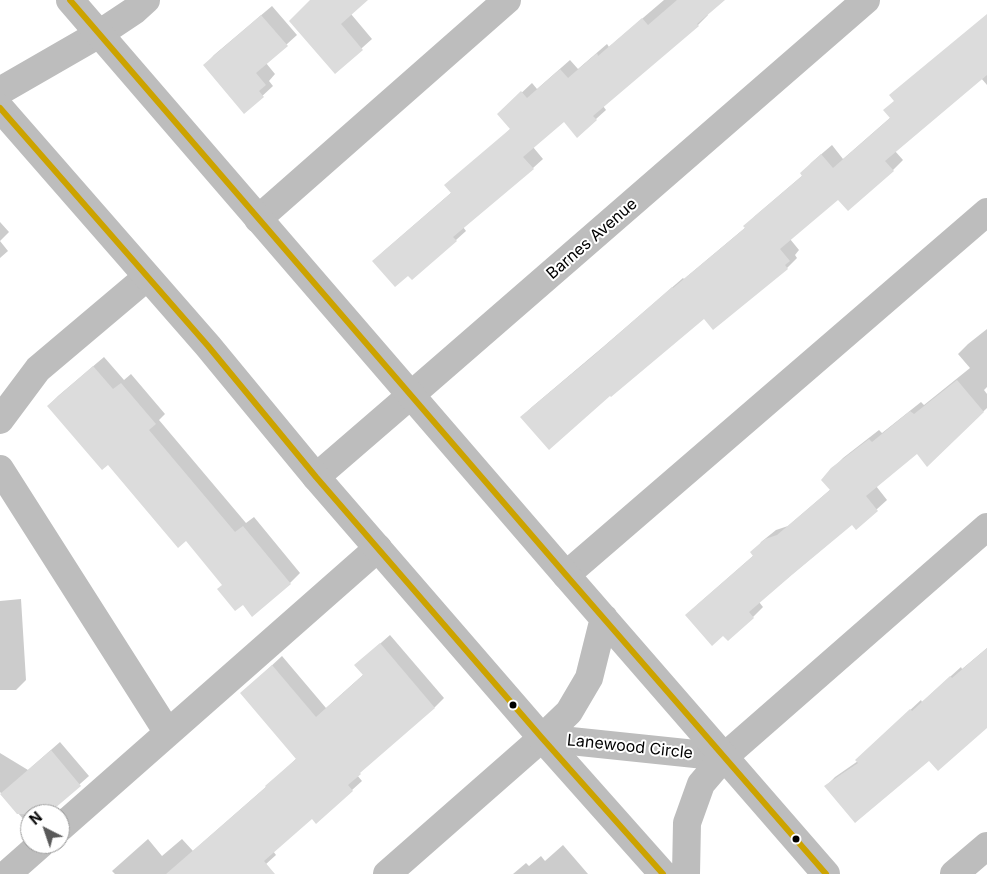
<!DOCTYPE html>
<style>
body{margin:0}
#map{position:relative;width:987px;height:874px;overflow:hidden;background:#fff;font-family:Inter,sans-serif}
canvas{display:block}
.north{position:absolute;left:20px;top:804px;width:50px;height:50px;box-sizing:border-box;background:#fff;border:1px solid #999;border-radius:50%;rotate:319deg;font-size:14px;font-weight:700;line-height:20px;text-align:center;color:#000}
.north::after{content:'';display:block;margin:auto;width:18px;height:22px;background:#595959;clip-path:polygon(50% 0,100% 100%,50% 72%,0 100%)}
</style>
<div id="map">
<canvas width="987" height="874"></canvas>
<div class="north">N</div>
</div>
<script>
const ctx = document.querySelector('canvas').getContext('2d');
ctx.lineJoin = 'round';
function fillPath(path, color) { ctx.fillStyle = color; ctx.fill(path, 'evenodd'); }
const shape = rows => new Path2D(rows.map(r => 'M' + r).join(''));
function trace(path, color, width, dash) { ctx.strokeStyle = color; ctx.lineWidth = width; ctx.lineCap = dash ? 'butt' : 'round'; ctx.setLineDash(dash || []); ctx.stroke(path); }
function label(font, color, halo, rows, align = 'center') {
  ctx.font = font + ' Inter,sans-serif'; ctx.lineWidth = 4; ctx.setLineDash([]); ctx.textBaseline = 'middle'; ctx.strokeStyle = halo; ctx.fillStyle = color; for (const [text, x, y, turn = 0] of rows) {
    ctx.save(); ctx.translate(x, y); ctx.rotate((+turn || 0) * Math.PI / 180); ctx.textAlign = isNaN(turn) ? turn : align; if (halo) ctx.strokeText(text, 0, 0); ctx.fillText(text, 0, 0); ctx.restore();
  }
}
fillPath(shape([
 [312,0,367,0,351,14,372,39,335,72],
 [664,0,724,0,707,14,708,15,698,25,603,106,606,110,596,119,564,120,533,147,543,159,533,168,463,227,466,231,456,240,408,274,374,261,384,251,452,192,511,128,499,114,532,83,537,89,570,60,578,69,607,44,609,47],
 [272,6,297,35,266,63,275,74,269,81,273,86,245,112,205,65,214,55],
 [987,15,987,85,981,78,895,151,903,160,893,170,839,198,790,239,799,250,795,255,797,258,787,268,713,329,704,317,522,417,532,407,603,347,683,278,684,279,746,227,755,216,803,175,811,163,832,145,843,159,891,117,885,110],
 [0,222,9,232,0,241],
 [0,241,8,251,0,258],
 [987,329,987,387,984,390,987,394,987,408,927,465,917,452,876,486,887,500,856,528,852,524,759,602,763,607,753,617,697,605,754,555,761,542,776,530,788,526,831,489,832,469,843,458,879,430,882,433,921,402,924,405,970,368,958,354,968,344],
 [104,357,124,380,131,374,165,414,159,420,246,523,254,517,300,573,290,583,252,615,243,604,223,584,186,539,48,406,58,396],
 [21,599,26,680,16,690,0,690,0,601],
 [390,635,444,698,435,707,369,764,357,775,362,781,352,790,316,822,312,817,273,851,276,855,255,874,115,874,112,871,148,839,162,856,182,839,193,851,267,786,297,758,242,693,282,656,326,708,364,674,366,656],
 [987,648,987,727,929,759,826,786,835,777,858,761,867,750,921,700,922,702,961,667,962,669],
 [60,742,89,776,46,814,30,814,30,827,0,792,0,753,28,770],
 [563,845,588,874,513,874,526,863,529,866,541,856,545,861]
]), '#0003');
fillPath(shape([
 [310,0,368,0,341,24,363,50,335,74,289,21],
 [677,0,725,0,697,24,699,26,593,116,597,120,577,138,564,122,523,157,534,169,453,237,457,241,412,280,408,276,395,287,372,261,451,193,444,185,510,129,497,114,521,91,527,98,560,69,568,78,597,53,598,56,642,18,648,25],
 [987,14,987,75,885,161,894,171,848,211,838,200,780,249,790,261,785,265,788,269,713,330,704,319,611,397,610,396,549,450,520,417,592,357,672,287,673,288,745,228,743,226,802,176,800,173,821,154,833,168,890,118,883,110,894,101,889,95],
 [261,15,288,46,256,73,266,85,259,91,264,97,244,114,203,65],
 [93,366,113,389,121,383,156,424,149,430,235,532,243,526,291,584,252,617,243,605,235,611,217,589,222,585,186,541,178,548,108,465,102,470,47,406],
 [957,380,984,412,927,467,917,454,866,496,878,511,856,530,852,525,793,574,749,612,754,618,728,641,723,636,712,646,685,615,753,556,750,552,765,539,777,535,830,490,821,480,831,468,869,439,872,442,910,411,914,414],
 [380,643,435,708,360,773,361,774,348,785,353,791,316,824,312,819,264,861,275,874,166,874,266,787,265,786,296,759,240,693,272,665,316,717,363,675,354,665],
 [987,648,987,728,938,771,929,761,855,823,824,786,858,763,855,760,910,709,912,711,950,676,952,678],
 [51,750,81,786,48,814,17,814,0,794]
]), '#dcdcdc');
trace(shape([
 [0,91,99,34,135,10,146,0],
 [258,219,507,0],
 [0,420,38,369,147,277],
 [0,469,168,733],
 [316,477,411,395,866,0],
 [566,575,987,212],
 [60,828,378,548],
 [7,874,41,844],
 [387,874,542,738,724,757,987,527],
 [954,874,987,846]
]), '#bdbdbd', 28);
trace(shape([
 [70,0,566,575,826,874],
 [0,108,208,346,316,477,542,738,663,874],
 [542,738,569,712,589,678,604,618],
 [686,874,687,823,701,784,724,757]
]), '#bdbdbd', 28);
trace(shape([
 [70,0,566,575,826,874],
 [0,108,208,346,316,477,542,738,663,874]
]), '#cca300', 6);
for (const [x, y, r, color] of [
 [513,705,4.5,"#000"],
 [796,839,4.5,"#000"]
]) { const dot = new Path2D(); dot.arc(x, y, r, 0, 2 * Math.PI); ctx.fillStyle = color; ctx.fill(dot); trace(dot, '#fff', 2); }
label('16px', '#000', '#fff', [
 ["Barnes Avenue",592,239,-41],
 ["Lanewood Circle",630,747,6]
]);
</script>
